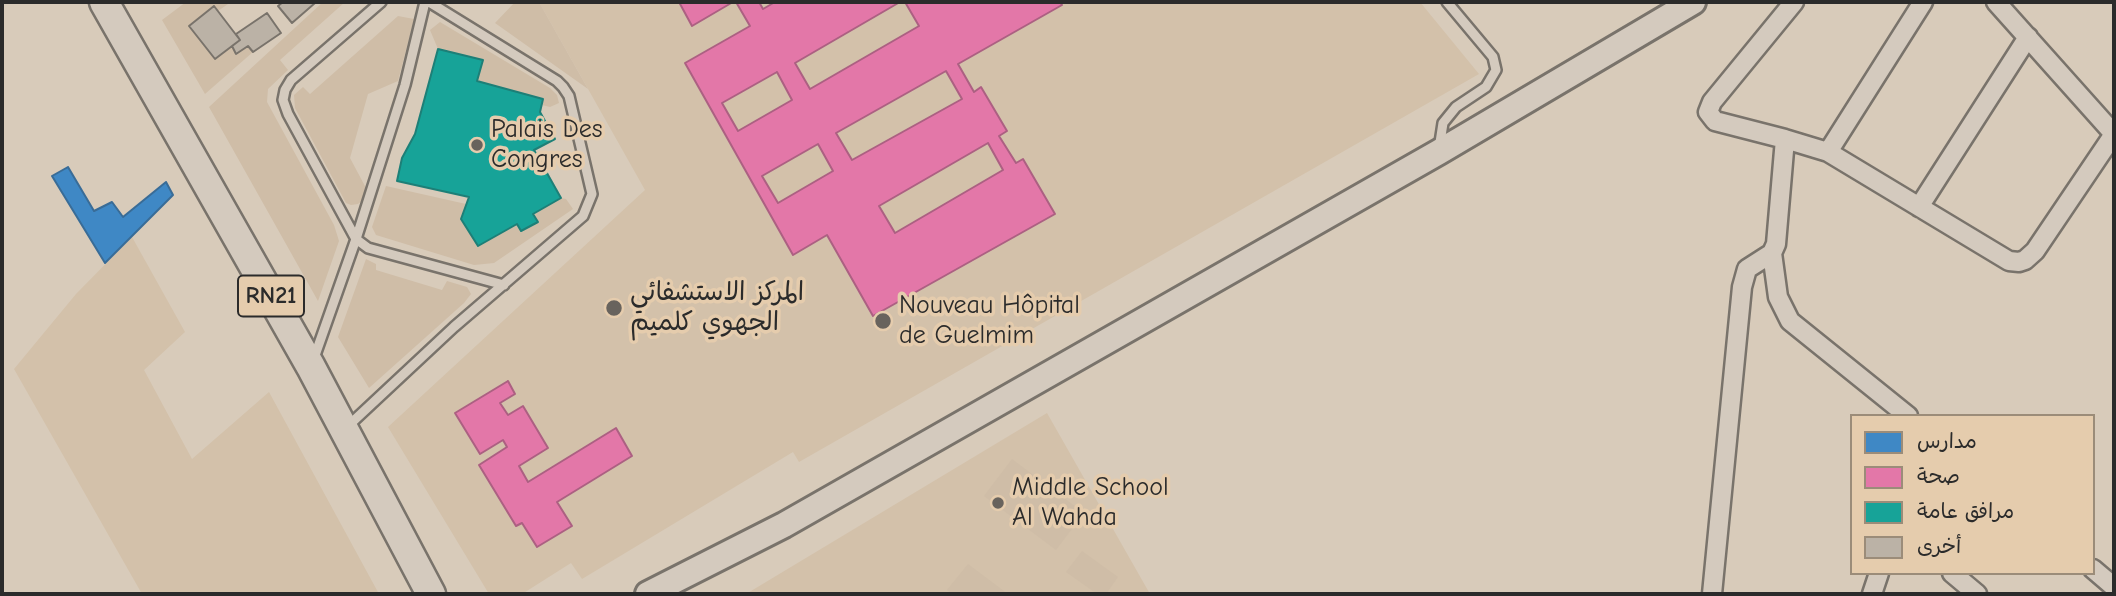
<!DOCTYPE html>
<meta charset="utf-8">
<style>
body{margin:0}
#map{position:relative;width:2116px;height:596px;overflow:hidden;background:#d8cbba;font-family:"Comic Neue","Playpen Sans Arabic",sans-serif}
canvas{display:block}
.frame{position:absolute;inset:0;border:4px solid #2b2b2b;pointer-events:none}
.legend{position:absolute;left:1850px;top:414px;width:245px;height:161px;box-sizing:border-box;background:#e5ccad;border:2px solid #9b8c79;margin:0;padding:9px 12px;list-style:none;font-size:21px;color:#2b2b2b}
.legend li{display:flex;align-items:center;gap:14px;height:35px}
.legend b{width:35px;border:2px solid #9b8c79}
</style>
<div id="map">
<canvas width="2116" height="596"></canvas>
<div class="frame"></div>
<ul class="legend">
<li><b style="height:19px;background:#3f88c5"></b>مدارس</li>
<li><b style="height:19px;background:#e377a8"></b>صحة</li>
<li><b style="height:19px;background:#17a398"></b>مرافق عامة</li>
<li><b style="height:19px;background:#bbb2a6"></b>أخرى</li>
</ul>
</div>
<script>
const ctx = document.querySelector('canvas').getContext('2d');
ctx.lineJoin = 'round';
function fillPath(path, color) { ctx.fillStyle = color; ctx.fill(path, 'evenodd'); }
const shape = rows => new Path2D(rows.map(r => 'M' + r).join(''));
function trace(path, color, width, dash) { ctx.strokeStyle = color; ctx.lineWidth = width; ctx.lineCap = dash ? 'butt' : 'round'; ctx.setLineDash(dash || []); ctx.stroke(path); }
function label(font, color, halo, rows, align = 'center') {
  ctx.font = font + ' "Comic Neue","Playpen Sans Arabic",sans-serif'; ctx.lineWidth = 7; ctx.setLineDash([]); ctx.textBaseline = 'middle'; ctx.strokeStyle = halo; ctx.fillStyle = color; for (const [text, x, y, turn = 0] of rows) {
    ctx.save(); ctx.translate(x, y); ctx.rotate((+turn || 0) * Math.PI / 180); ctx.textAlign = isNaN(turn) ? turn : align; if (halo) ctx.strokeText(text, 0, 0); ctx.fillText(text, 0, 0); ctx.restore();
  }
}
fillPath(shape([
 [539,2,1420,2,1479,74,799,462,793,452,582,579,571,563,522,594,489,594,388,427,645,190],
 [132,237,185,332,144,370,192,459,269,392,379,594,142,594,14,369,76,294],
 [1047,413,1150,594,746,594]
]), '#d3c1aa');
fillPath(shape([
 [186,2,226,2,228,4,218,11,215,7,215,59,232,46,236,54,248,46,253,52,205,94,162,20],
 [323,2,345,2,280,60,288,70,268,89,267,102,334,225,339,241,318,301,209,107],
 [515,2,539,2,588,89,495,23],
 [398,16,414,19,398,81,368,94,350,158,366,188,363,200,358,204,351,205,346,203,295,108,294,95,303,87,310,94],
 [440,22,550,88,557,95,559,103,550,107,542,105,543,99,477,81,482,60,438,49,430,30],
 [386,186,466,204,461,219,478,246,517,224,522,231,537,222,533,214,561,198,566,199,573,209,494,263,474,265,376,235,372,227],
 [366,259,376,264,376,270,442,290,447,281,467,287,471,294,464,303,369,388,338,337],
 [1012,459,1084,513,1056,550,984,496],
 [1082,551,1118,577,1106,594,1097,594,1066,572],
 [968,564,1008,594,952,594,947,590]
]), '#cfbda7');
const schools = shape([
 [68,167,94,211,112,202,123,217,166,182,173,195,105,263,52,176,68,167]
]);
fillPath(schools, '#3f88c5');
trace(schools, '#396c97', 2);
const health = shape([
 [679,2,733,2,692,26,679,2],
 [736,2,759,2,763,9,775,2,900,2,795,63,810,89,919,26,905,2,1060,2,1062,5,958,64,974,92,981,87,1007,131,999,136,1016,163,1023,159,1055,214,873,316,827,235,793,255,685,63,750,26,736,2],
 [946,71,962,99,852,160,836,133,946,71],
 [777,72,792,100,738,131,722,103,777,72],
 [988,143,1003,170,895,233,879,206,988,143],
 [818,144,833,171,778,203,762,176,818,144],
 [508,381,515,394,500,403,508,415,523,406,548,448,519,466,528,482,616,428,632,456,557,502,572,526,537,547,522,523,516,526,479,465,507,447,503,440,480,454,455,413,508,381]
]);
fillPath(health, '#e377a8');
trace(health, '#ac6082', 2);
const public = shape([
 [438,49,483,60,477,81,543,99,540,112,555,139,534,150,561,198,533,214,538,222,521,231,517,224,478,246,461,219,469,197,397,181,402,158,415,134,438,49]
]);
fillPath(public, '#17a398');
trace(public, '#1d7f77', 2);
const building = shape([
 [283,2,314,2,315,3,292,23,278,6,283,2],
 [214,6,240,40,215,59,189,26,214,6],
 [267,13,281,33,253,52,248,46,236,54,232,46,240,40,236,34,267,13]
]);
fillPath(building, '#bbb2a6');
trace(building, '#79736b', 2);
const lane = shape([
 [381,2,291,80,285,90,283,100,288,114,356,239,368,248,504,285],
 [1439,149,1443,123,1456,107,1486,87,1496,70,1493,57,1447,2],
 [313,361,356,239,405,85,425,2],
 [348,426,454,327,583,216,592,194,569,96,563,87,557,81,429,2]
]);
const street = shape([
 [1785,139,1828,152,1923,2],
 [1828,152,2009,261,2019,262,2025,260,2035,251,2114,134,1996,2],
 [1919,207,2028,37],
 [1772,253,1778,297,1790,321,1908,416],
 [2093,569,2114,587],
 [1952,573,1977,594],
 [1712,594,1742,287,1747,269,1772,253,1776,244,1785,139,1715,121,1708,112,1712,102,1794,2],
 [1872,594,1879,573]
]);
const secondary = shape([
 [648,594,784,525,1439,152,1693,2]
]);
const primary = shape([
 [104,2,311,367,431,594]
]);
trace(lane, '#79736b', 14);
trace(street, '#79736b', 23);
trace(secondary, '#79736b', 30);
trace(primary, '#79736b', 33);
trace(lane, '#d4cabe', 9);
trace(street, '#d4cabe', 18);
trace(secondary, '#d4cabe', 24);
trace(primary, '#d4cabe', 28);
for (const [x, y, r, color] of [
 [477,145,7,"#68635d"],
 [614,308,9,"#68635d"],
 [883,321,9,"#68635d"],
 [998,503,7,"#68635d"]
]) { const dot = new Path2D(); dot.arc(x, y, r, 0, 2 * Math.PI); ctx.fillStyle = color; ctx.fill(dot); trace(dot, '#e5ccad', 2.5); }
for (const [x, y, w] of [
 [271,296,66]
]) { const box = new Path2D(); box.roundRect(x - w / 2, y - 20.5, w, 41, 5); ctx.fillStyle = '#e5ccad'; ctx.fill(box); trace(box, '#2b2b2b', 2); }
label('bold 24px', '#2b2b2b', null, [
 ["RN21",271,296]
]);
label('26px', '#2b2b2b', '#e5ccad', [
 ["Palais Des",491,130],
 ["Congres",491,160],
 ["المركز الاستشفائي",630,293],
 ["الجهوي كلميم",630,323],
 ["Nouveau Hôpital",899,306],
 ["de Guelmim",899,336],
 ["Middle School",1012,488],
 ["Al Wahda",1012,518]
], 'left');
</script>
